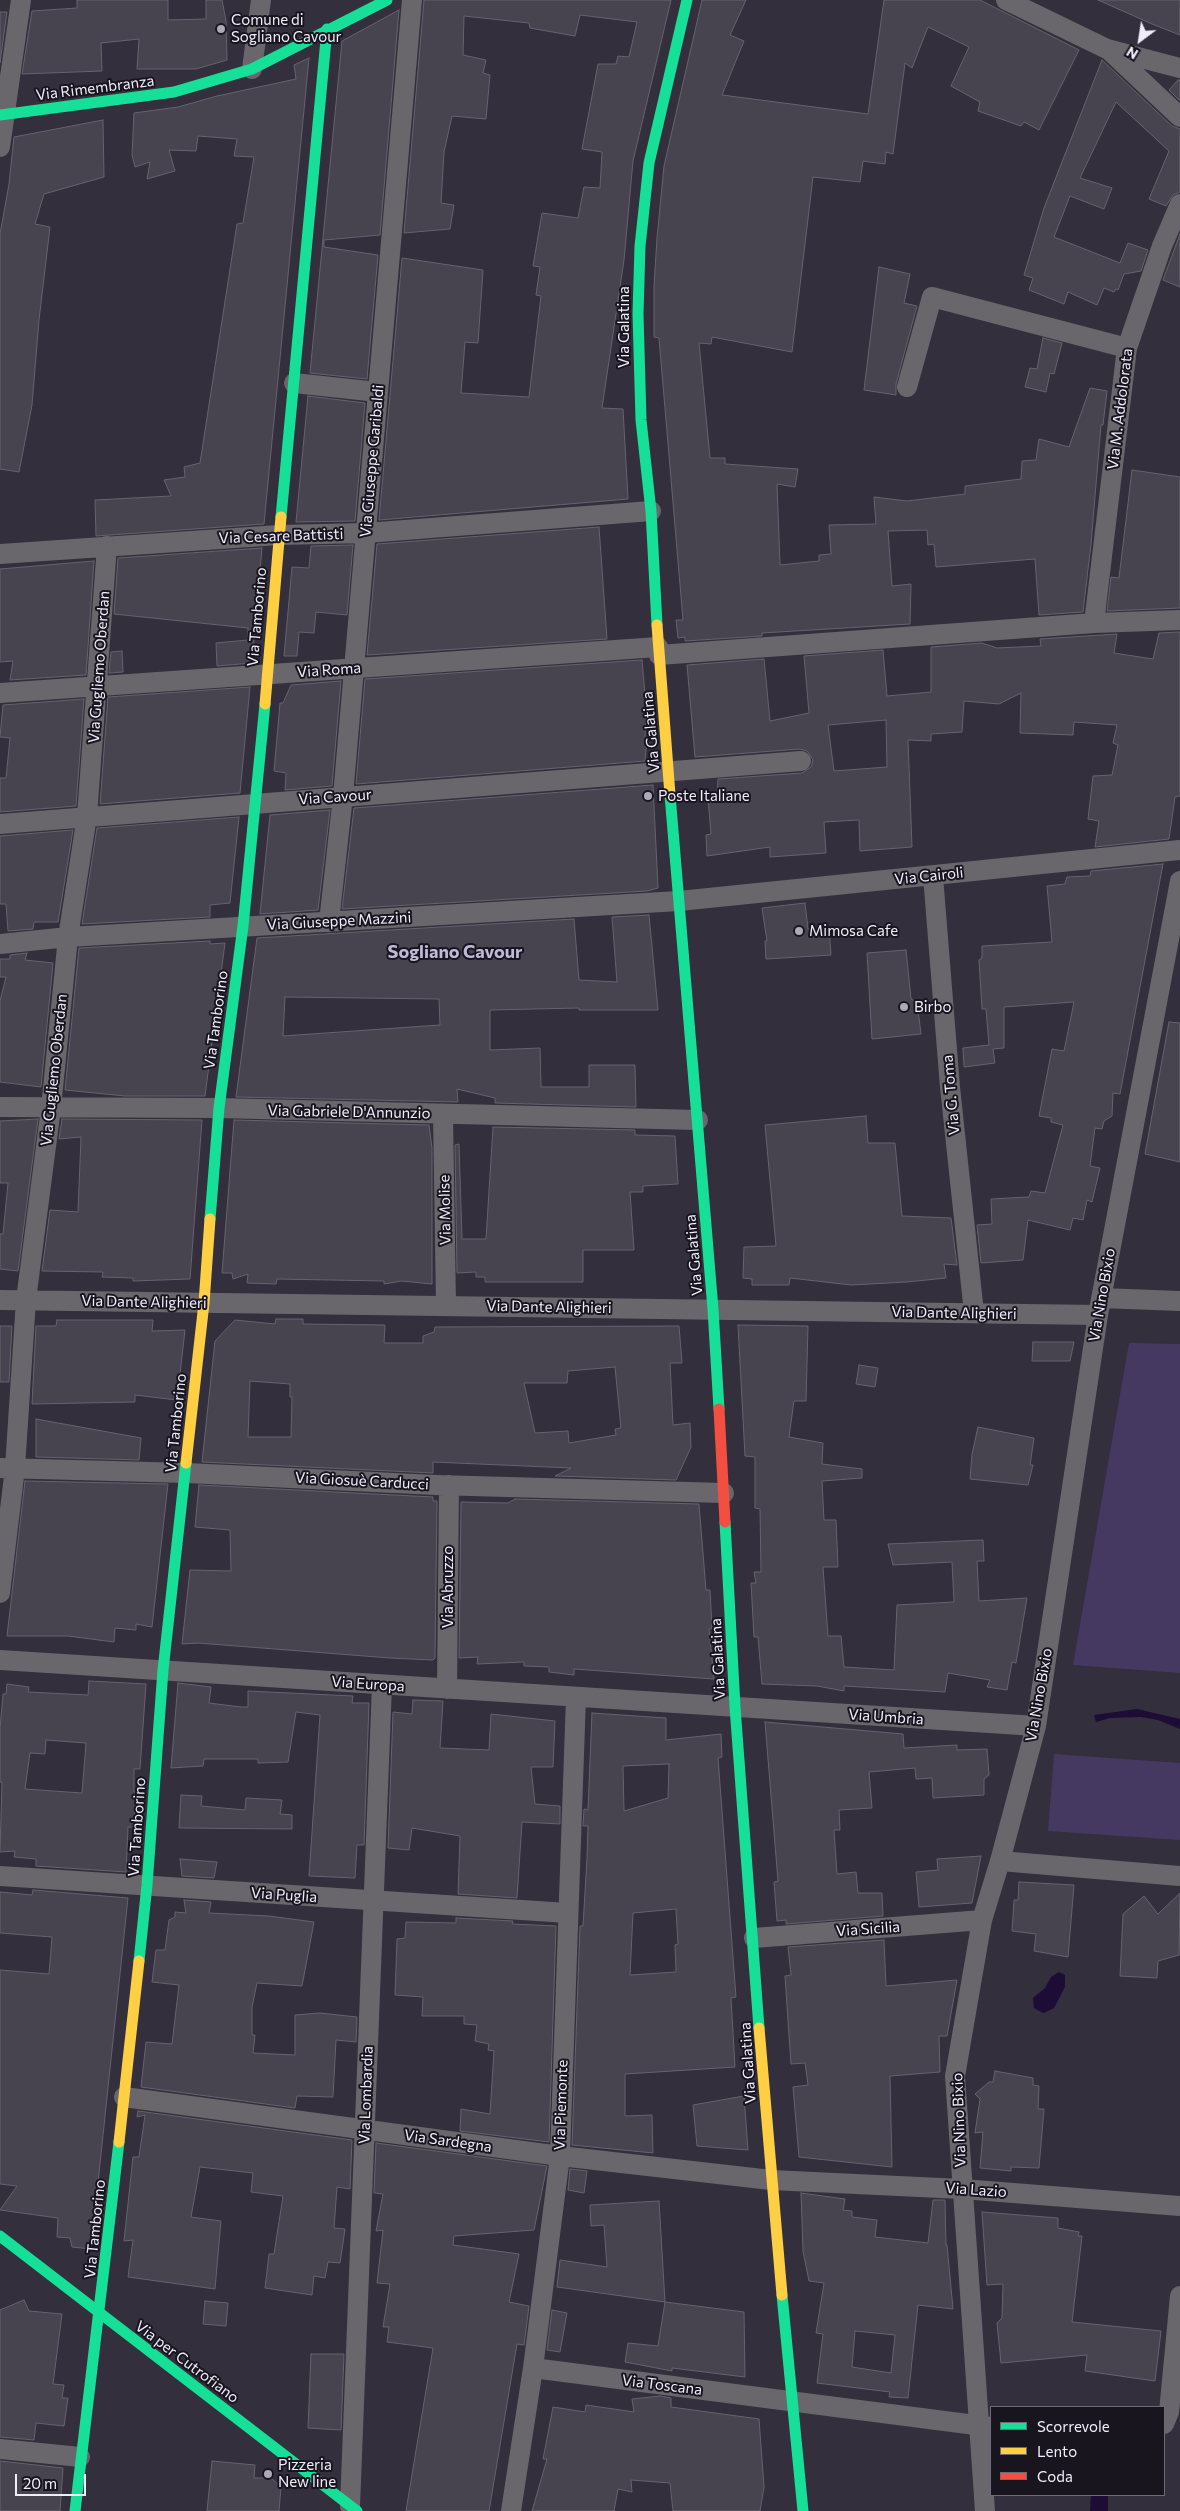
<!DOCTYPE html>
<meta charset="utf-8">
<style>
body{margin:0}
#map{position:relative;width:1180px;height:2511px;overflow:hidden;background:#332f3c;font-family:Commissioner,sans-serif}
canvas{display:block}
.legend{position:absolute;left:990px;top:2406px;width:175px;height:90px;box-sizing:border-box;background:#18151f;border:1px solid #6e6b77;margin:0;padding:6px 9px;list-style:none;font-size:15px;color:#efecfb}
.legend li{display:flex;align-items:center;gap:10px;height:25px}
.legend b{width:25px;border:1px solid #6e6b77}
.north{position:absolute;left:1115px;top:15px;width:50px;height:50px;-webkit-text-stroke:4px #18151f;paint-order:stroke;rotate:211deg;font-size:14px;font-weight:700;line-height:20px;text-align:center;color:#efecfb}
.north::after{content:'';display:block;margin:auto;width:18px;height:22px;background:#efecfb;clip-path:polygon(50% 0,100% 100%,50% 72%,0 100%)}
.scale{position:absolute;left:15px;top:2474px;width:71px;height:22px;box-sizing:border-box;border:2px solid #efecfb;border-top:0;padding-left:6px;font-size:15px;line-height:18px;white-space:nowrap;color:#efecfb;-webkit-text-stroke:4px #18151f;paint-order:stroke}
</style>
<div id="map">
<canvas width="1180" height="2511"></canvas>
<ul class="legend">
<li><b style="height:6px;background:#16e098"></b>Scorrevole</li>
<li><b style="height:6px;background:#ffcf43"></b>Lento</li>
<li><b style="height:6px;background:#f24e42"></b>Coda</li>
</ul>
<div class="north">N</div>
<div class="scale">20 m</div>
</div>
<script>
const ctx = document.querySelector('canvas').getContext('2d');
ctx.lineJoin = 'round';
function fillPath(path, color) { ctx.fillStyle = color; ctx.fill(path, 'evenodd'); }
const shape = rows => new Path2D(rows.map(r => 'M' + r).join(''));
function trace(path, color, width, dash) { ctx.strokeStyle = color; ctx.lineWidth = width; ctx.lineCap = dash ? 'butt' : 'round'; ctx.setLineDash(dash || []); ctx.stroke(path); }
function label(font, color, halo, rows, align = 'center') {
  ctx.font = font + ' Commissioner,sans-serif'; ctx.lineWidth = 4; ctx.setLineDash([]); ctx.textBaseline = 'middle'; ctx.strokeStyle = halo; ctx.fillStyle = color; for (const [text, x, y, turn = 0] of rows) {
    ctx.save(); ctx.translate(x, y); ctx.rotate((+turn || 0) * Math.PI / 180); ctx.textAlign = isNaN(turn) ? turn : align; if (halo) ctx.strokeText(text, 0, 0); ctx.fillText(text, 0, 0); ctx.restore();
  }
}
fillPath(shape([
 [1129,1343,1180,1344,1180,1673,1073,1665],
 [1054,1754,1180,1763,1180,1840,1048,1831]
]), '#463961');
fillPath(shape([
 [1137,1709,1180,1719,1180,1729,1158,1720,1141,1717,1110,1718,1096,1722,1094,1715],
 [1059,1972,1065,1975,1065,1987,1054,2008,1044,2013,1039,2011,1034,2008,1033,1998,1045,1988,1051,1977],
 [1091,2495,1108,2495,1108,2511,1090,2511]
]), '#1d0c36');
const building = shape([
 [77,0,168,0,168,20,206,19,206,0,222,0,226,21,227,60,196,69,137,69,139,39,101,43,102,71,22,74,32,11,77,8,77,0],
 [424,0,671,0,633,161,624,260,602,408,623,409,628,499,379,520,402,258,483,270,478,343,465,342,461,393,529,397,541,296,536,295,540,267,533,266,542,213,578,218,584,187,600,188,602,152,582,149,598,64,616,64,618,56,629,57,637,22,580,15,575,36,530,28,529,23,464,16,463,55,486,60,483,73,490,75,486,119,452,116,444,152,441,203,454,205,450,229,404,233,424,0],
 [702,0,746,0,730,35,744,41,722,95,868,114,884,0,980,0,1079,50,1039,130,1024,122,1021,126,978,111,980,102,951,86,969,47,928,27,912,68,905,63,893,154,886,152,885,164,863,161,860,182,813,177,792,352,712,337,711,344,699,343,710,458,725,458,725,464,798,469,795,487,777,484,780,565,819,561,819,555,831,554,829,525,876,524,874,497,907,501,965,494,965,486,1021,479,1022,461,1036,460,1039,439,1069,447,1090,388,1107,391,1103,425,1101,425,1091,544,1083,612,1039,615,1035,559,936,567,934,544,928,545,927,530,888,531,892,586,911,584,910,624,762,633,762,636,685,641,685,637,678,638,676,620,683,620,659,338,654,337,654,286,657,238,664,166,702,0],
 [1098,0,1180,0,1180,35,1152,24,1098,0],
 [399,10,380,235,324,240,324,247,378,255,367,379,310,373,342,41,399,10],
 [0,12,7,12,0,63,0,12],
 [309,58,264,524,96,536,95,500,171,496,164,480,185,477,184,467,200,463,237,224,243,223,254,157,234,156,237,139,198,136,196,151,169,150,175,171,147,179,150,162,135,167,132,155,134,113,178,107,217,96,296,79,294,65,309,58],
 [1102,60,1172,126,1180,129,1180,192,1173,195,1166,206,1149,199,1169,151,1116,102,1080,178,1112,188,1104,209,1070,196,1054,237,1120,263,1128,243,1148,250,1141,271,1124,274,1118,290,1116,289,1114,292,1104,288,1097,305,1068,292,1064,304,1029,290,1033,278,1024,275,1044,208,1102,60],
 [1178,80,1180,80,1180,101,1169,90,1178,80],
 [103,120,104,177,44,194,35,224,50,227,39,320,32,405,19,472,0,469,0,234,9,184,14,137,103,120],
 [1180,234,1180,287,1163,280,1180,234],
 [879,267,910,274,904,303,917,306,896,384,896,395,864,390,879,267],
 [1043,338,1062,343,1054,374,1050,373,1046,392,1025,387,1030,368,1037,369,1043,338],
 [308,396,365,403,355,521,296,522,308,396],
 [1132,470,1180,477,1180,608,1107,611,1111,577,1119,578,1132,470],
 [599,527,607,639,367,655,377,544,599,527],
 [353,545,347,615,316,612,314,633,299,632,297,656,284,656,292,567,309,568,311,546,353,545],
 [262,548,252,663,217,666,216,643,248,640,248,628,114,614,118,558,262,548],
 [94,561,86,675,10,680,13,661,0,662,0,569,94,561],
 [1180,632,1180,796,1175,797,1169,839,1095,847,1099,821,1088,819,1093,776,1112,775,1118,745,1113,743,1117,725,1074,722,1073,735,1020,733,1021,693,999,704,964,701,962,732,931,734,931,741,908,740,912,847,860,851,859,820,824,822,826,853,770,857,770,847,707,856,706,835,711,834,708,798,717,797,718,779,802,773,811,767,813,760,807,751,800,749,695,757,687,665,764,659,770,721,809,713,804,656,883,650,887,696,931,692,931,647,982,643,997,648,1041,646,1040,639,1117,634,1114,653,1153,659,1159,633,1180,632],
 [886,720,887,767,834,771,828,725,886,720],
 [122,651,123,672,109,673,111,652,122,651],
 [642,660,646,706,645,738,650,743,646,749,645,761,356,784,365,679,642,660],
 [341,681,332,786,285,790,286,773,274,771,280,703,283,703,291,685,341,681],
 [250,687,240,793,100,804,108,697,250,687],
 [84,699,76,806,0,812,0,778,6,778,10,738,0,737,3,705,84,699],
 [653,785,658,888,647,891,342,909,354,808,653,785],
 [330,810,318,910,260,914,270,815,330,810],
 [239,817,230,903,210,905,210,917,82,924,97,828,239,817],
 [73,830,58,922,34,922,33,929,8,931,6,904,0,904,0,836,73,830],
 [1163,864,1120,1094,1113,1093,1112,1116,1104,1121,1102,1129,1095,1128,1090,1166,1100,1168,1092,1202,1087,1200,1083,1220,1073,1218,1070,1230,1028,1220,1023,1260,981,1263,977,1225,992,1224,991,1199,1029,1197,1031,1191,1045,1193,1063,1125,1051,1122,1051,1118,1039,1116,1052,1049,1064,1051,1074,1002,1004,1007,1004,1048,993,1049,995,1063,964,1067,963,1048,989,1045,986,1009,982,1009,979,960,982,958,982,946,1052,942,1047,886,1065,884,1067,877,1090,876,1091,871,1163,864],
 [805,903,808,929,829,928,831,955,766,959,765,941,767,941,762,908,805,903],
 [649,915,658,1010,579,1010,579,1008,490,1010,490,1050,540,1048,541,1087,589,1087,589,1065,635,1065,636,1107,495,1103,495,1098,457,1089,458,1102,236,1097,257,938,574,919,579,980,617,982,612,917,649,915],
 [285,997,439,999,440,1025,283,1036,285,997],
 [210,941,210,944,225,943,205,1096,125,1096,65,1090,79,948,210,941],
 [906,950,911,999,917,1002,921,1034,872,1039,867,953,906,950],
 [27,953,25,960,53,963,41,1087,0,1082,0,1001,6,977,0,977,0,959,10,959,10,955,27,953],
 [1169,1022,1180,1023,1180,1162,1145,1154,1169,1022],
 [866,1116,868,1143,895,1143,902,1216,951,1218,957,1265,944,1264,946,1278,907,1282,851,1285,790,1278,789,1285,752,1285,752,1279,743,1278,744,1247,776,1246,765,1125,866,1116],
 [38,1119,18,1271,0,1269,0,1234,3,1234,8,1183,0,1183,0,1121,38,1119],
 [62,1119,202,1120,190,1279,133,1281,133,1278,102,1277,103,1272,42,1271,50,1210,78,1212,81,1137,59,1139,62,1119],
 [234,1120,429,1125,432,1148,432,1284,402,1281,384,1284,384,1281,277,1279,276,1284,247,1283,248,1274,233,1279,232,1273,222,1273,234,1120],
 [493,1127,635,1130,635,1135,675,1136,678,1184,643,1186,643,1192,630,1192,634,1250,583,1250,583,1282,485,1282,485,1277,476,1277,476,1272,457,1273,455,1145,459,1144,462,1239,486,1239,493,1127],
 [276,1319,303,1319,303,1324,385,1325,384,1343,423,1343,423,1336,434,1332,435,1327,679,1326,682,1363,670,1363,673,1425,690,1423,691,1447,676,1480,555,1476,571,1468,433,1462,433,1473,202,1462,215,1341,235,1320,275,1324,276,1319],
 [615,1367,621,1428,615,1429,616,1435,569,1443,568,1431,535,1433,524,1383,567,1383,568,1371,615,1367],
 [250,1381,290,1384,290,1397,292,1397,291,1437,248,1437,250,1381],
 [57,1320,153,1320,152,1331,185,1330,177,1400,135,1395,135,1402,32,1404,36,1326,56,1326,57,1320],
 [738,1325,808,1326,806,1401,794,1401,789,1437,823,1443,822,1464,862,1469,862,1478,822,1481,824,1520,836,1520,838,1567,823,1567,828,1636,841,1636,844,1667,894,1670,897,1605,954,1602,952,1562,893,1565,888,1544,983,1540,984,1561,977,1561,979,1601,1027,1598,1016,1663,1012,1662,1007,1690,987,1687,990,1680,948,1673,945,1692,844,1686,844,1691,817,1686,762,1684,758,1637,754,1637,751,1583,756,1583,754,1572,761,1572,760,1509,755,1508,755,1457,745,1456,738,1325],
 [0,1326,12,1326,9,1382,0,1382,0,1326],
 [1033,1342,1074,1342,1070,1361,1032,1361,1033,1342],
 [859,1365,878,1368,875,1387,856,1384,859,1365],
 [36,1419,141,1438,139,1460,36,1457,36,1419],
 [978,1427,1034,1438,1030,1465,1033,1465,1028,1485,970,1479,972,1454,978,1427],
 [25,1481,168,1484,152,1627,136,1624,136,1630,115,1628,114,1642,68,1636,7,1636,25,1481],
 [199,1485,433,1497,433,1501,437,1501,435,1658,433,1660,390,1658,198,1643,182,1644,190,1570,231,1571,230,1530,195,1527,199,1485],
 [515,1499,699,1504,706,1590,710,1590,712,1628,709,1629,714,1679,574,1669,574,1675,549,1672,549,1667,524,1666,524,1662,477,1664,478,1657,459,1658,461,1502,508,1503,515,1499],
 [89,1681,146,1684,140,1769,134,1769,134,1792,137,1793,133,1827,128,1827,126,1872,36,1866,36,1859,14,1857,15,1851,0,1852,2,1782,0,1782,0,1729,3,1694,6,1694,7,1684,29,1687,28,1692,88,1695,89,1681],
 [46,1740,86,1743,82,1793,25,1789,30,1753,45,1754,46,1740],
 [178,1683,211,1687,209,1703,241,1707,248,1707,248,1691,353,1696,352,1703,369,1703,364,1845,357,1845,355,1878,309,1876,320,1715,296,1712,288,1762,258,1763,258,1759,204,1759,203,1766,171,1768,178,1683],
 [413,1700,443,1701,440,1748,489,1750,491,1714,555,1721,553,1767,531,1767,535,1804,560,1806,560,1824,522,1822,517,1898,458,1894,460,1836,412,1828,409,1850,388,1848,393,1712,412,1714,413,1700],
 [592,1713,666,1718,666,1740,721,1734,722,1757,718,1758,736,1997,731,1998,735,2067,625,2074,625,2116,652,2115,653,2153,572,2145,580,1926,583,1926,587,1858,588,1826,583,1826,584,1809,588,1810,592,1713],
 [669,1764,668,1798,624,1811,623,1766,669,1764],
 [676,1909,678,1944,675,1945,676,1972,630,1975,633,1913,676,1909],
 [765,1722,903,1734,904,1748,957,1745,957,1750,987,1749,989,1775,984,1779,984,1795,933,1798,932,1778,916,1779,915,1768,869,1772,872,1808,839,1810,840,1830,834,1830,837,1874,856,1872,858,1893,882,1893,883,1916,786,1924,786,1920,777,1921,774,1882,778,1881,765,1722],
 [181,1795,202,1796,201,1806,245,1810,246,1798,282,1800,280,1814,292,1815,292,1829,179,1828,181,1795],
 [981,1856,972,1903,919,1907,916,1872,938,1870,937,1859,981,1856],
 [180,1859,217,1862,214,1878,182,1876,180,1859],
 [1019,1882,1074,1885,1068,1957,1034,1951,1036,1934,1012,1931,1014,1900,1018,1900,1019,1882],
 [33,1890,128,1898,91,2249,72,2247,70,2238,57,2237,58,2218,0,2210,17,2186,0,2184,0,1970,49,1974,52,1937,0,1933,0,1892,32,1895,33,1890],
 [1180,1893,1179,1955,1158,1961,1157,1978,1120,1976,1123,1914,1144,1896,1158,1914,1180,1893],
 [184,1900,211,1902,209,1913,269,1916,314,1922,302,1986,257,1983,252,2007,252,2035,255,2035,253,2053,295,2055,295,2015,320,2013,357,2017,356,2042,336,2040,333,2097,297,2096,295,2108,141,2087,146,2042,172,2044,179,1985,152,1982,156,1950,165,1950,169,1920,175,1917,175,1912,186,1913,184,1900],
 [456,1918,513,1921,512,1924,556,1926,549,2142,460,2131,461,2109,490,2114,494,2051,488,2050,489,2044,475,2041,477,2025,464,2024,464,2016,422,2016,423,1997,395,1995,397,1939,405,1938,406,1922,456,1923,456,1918],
 [884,1940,886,1986,957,1980,947,2036,939,2036,940,2072,890,2076,892,2167,799,2157,793,2087,808,2085,805,2063,791,2064,785,1976,791,1975,788,1947,884,1940],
 [995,2071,1033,2078,1033,2085,1039,2086,1038,2109,1044,2109,1039,2168,1011,2167,1011,2171,980,2168,983,2132,975,2133,980,2099,975,2094,989,2082,993,2082,995,2071],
 [744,2096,748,2150,697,2146,693,2105,744,2096],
 [138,2111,352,2140,350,2189,337,2187,334,2228,345,2229,340,2263,328,2262,325,2278,314,2276,312,2295,265,2288,269,2254,274,2254,283,2196,251,2192,253,2173,200,2167,191,2217,221,2221,215,2289,128,2277,133,2240,124,2241,133,2157,139,2157,145,2115,137,2117,138,2111],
 [376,2143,547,2166,534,2230,454,2236,453,2245,519,2254,509,2302,529,2306,524,2345,517,2344,489,2511,406,2511,433,2348,387,2342,389,2327,383,2327,390,2284,377,2283,383,2230,376,2231,383,2194,374,2193,376,2143],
 [570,2169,587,2171,584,2193,568,2190,570,2169],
 [801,2193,845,2199,843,2210,852,2211,852,2217,877,2220,875,2237,928,2243,933,2200,945,2200,946,2245,947,2245,953,2309,918,2305,908,2398,889,2397,890,2392,817,2383,823,2334,816,2333,824,2283,809,2281,803,2251,801,2193],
 [855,2331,895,2335,891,2373,852,2367,855,2331],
 [659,2201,665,2302,557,2287,560,2260,607,2267,604,2225,591,2226,590,2205,659,2201],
 [982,2212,1058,2218,1058,2228,1079,2232,1078,2236,1082,2236,1072,2322,1161,2331,1155,2381,1085,2371,1087,2355,1001,2363,997,2323,1002,2318,1003,2284,987,2285,982,2212],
 [24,2300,29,2311,62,2314,53,2384,64,2385,62,2398,68,2398,64,2426,36,2423,34,2440,0,2437,0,2310,24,2300],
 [205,2301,228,2303,226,2326,203,2324,205,2301],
 [665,2302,744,2312,745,2377,672,2368,672,2371,625,2362,628,2343,658,2346,665,2302],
 [552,2310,567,2313,560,2352,547,2350,552,2310],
 [311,2354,344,2354,341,2430,308,2428,311,2354],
 [660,2396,671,2398,671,2407,759,2419,764,2487,760,2511,673,2511,670,2483,631,2480,632,2492,618,2489,614,2511,532,2511,547,2459,543,2459,553,2407,585,2412,586,2405,634,2412,632,2399,660,2396],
 [0,2461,63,2468,60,2511,0,2511,0,2461],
 [212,2461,255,2465,254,2478,271,2478,281,2487,279,2511,207,2511,212,2461]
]);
fillPath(building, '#47444f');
trace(building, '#66636f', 1);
trace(shape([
 [1006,0,1107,49,1180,68],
 [1109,50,1180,117],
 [252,69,261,0],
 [0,147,21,0],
 [294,383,378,392],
 [907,387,932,297,1127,348],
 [0,554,279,535,366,533,651,511],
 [1094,623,1127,348,1162,246,1180,204],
 [659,655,1094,623,1180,620],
 [0,693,658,647],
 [0,824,801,761],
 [933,876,950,1087,974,1313],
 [329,922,343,796,412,0],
 [0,944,68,937,679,901,1180,850],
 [0,1107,219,1108,698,1120],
 [443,1114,446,1306],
 [1101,1298,1180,1301],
 [0,1300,1098,1315],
 [0,1468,187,1473,436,1485,724,1493],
 [0,1593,15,1468,26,1300,51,1108,68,937,87,816,107,546],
 [0,1660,1036,1726],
 [447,1689,449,1485],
 [1000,1861,1180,1876],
 [0,1876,568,1913],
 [754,1938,982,1920],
 [124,2097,560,2156,771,2180,962,2189,1180,2206],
 [533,2368,991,2427],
 [1164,2424,1169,2412,1180,2296],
 [0,2449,80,2457],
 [350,2506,382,1685],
 [511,2511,533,2368,560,2156,576,1697],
 [985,2511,955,2076,982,1920,1000,1861,1036,1726,1098,1315,1180,881]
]), '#69676c', 20);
trace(shape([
 [0,115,174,92,252,69,387,0],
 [281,517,327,29],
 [657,625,651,511,641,420,638,314,640,246,649,163,687,0],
 [670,795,713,1309,719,1409],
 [210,1219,219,1108,243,926,265,704],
 [725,1522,735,1707,759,2028],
 [139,1961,147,1885,163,1670,186,1463],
 [0,2236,357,2511],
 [782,2295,803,2511],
 [75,2511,119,2142]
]), '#16e098', 11);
trace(shape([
 [657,625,670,795],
 [265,704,281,517],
 [186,1463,204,1303,210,1219],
 [759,2028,782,2295],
 [119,2142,139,1961]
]), '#ffcf43', 11);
trace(shape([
 [719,1409,725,1522]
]), '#f24e42', 11);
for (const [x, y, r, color] of [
 [221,29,5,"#adaab8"],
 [648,796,5,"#adaab8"],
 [799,931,5,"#adaab8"],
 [904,1007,5,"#adaab8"],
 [268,2474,5,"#adaab8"]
]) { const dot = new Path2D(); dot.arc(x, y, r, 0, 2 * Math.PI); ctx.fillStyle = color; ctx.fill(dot); trace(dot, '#18151f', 2); }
label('15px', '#efecfb', '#18151f', [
 ["Comune di",231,20],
 ["Sogliano Cavour",231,37],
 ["Poste Italiane",658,796],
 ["Mimosa Cafe",809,931],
 ["Birbo",914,1007],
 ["Pizzeria",278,2465],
 ["New line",278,2482]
], 'left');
label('15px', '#efecfb', '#18151f', [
 ["Via Rimembranza",95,88,-7],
 ["Via Galatina",624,327,-90],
 ["Via M. Addolorata",1120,409,-83],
 ["Via Giuseppe Garibaldi",372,461,-85],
 ["Via Cesare Battisti",281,536,-2],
 ["Via Tamborino",257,617,-85],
 ["Via Gugliemo Oberdan",99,667,-86],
 ["Via Roma",329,670,-4],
 ["Via Galatina",651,732,-95],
 ["Via Cavour",335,797,-4],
 ["Via Cairoli",929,876,-6],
 ["Via Giuseppe Mazzini",339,921,-3],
 ["Via Tamborino",216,1020,-82],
 ["Via Gugliemo Oberdan",54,1070,-84],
 ["Via G. Toma",951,1095,-95],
 ["Via Gabriele D'Annunzio",349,1112,1],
 ["Via Molise",445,1210,-91],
 ["Via Galatina",694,1255,-95],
 ["Via Nino Bixio",1102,1295,-80],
 ["Via Dante Alighieri",144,1302,1],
 ["Via Dante Alighieri",549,1307,1],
 ["Via Dante Alighieri",954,1313,1],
 ["Via Tamborino",176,1423,-84],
 ["Via Giosuè Carducci",362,1481,3],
 ["Via Abruzzo",448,1587,-90],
 ["Via Galatina",718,1659,-93],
 ["Via Europa",368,1684,4],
 ["Via Nino Bixio",1039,1695,-80],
 ["Via Umbria",886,1717,4],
 ["Via Tamborino",137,1827,-86],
 ["Via Puglia",284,1895,4],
 ["Via Sicilia",868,1929,-4],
 ["Via Galatina",748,2063,-94],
 ["Via Lombardia",366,2095,-88],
 ["Via Piemonte",561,2105,-88],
 ["Via Nino Bixio",959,2120,-92],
 ["Via Sardegna",448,2141,8],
 ["Via Lazio",976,2190,4],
 ["Via Tamborino",95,2229,-84],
 ["Via per Cutrofiano",187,2362,37],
 ["Via Toscana",662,2385,7]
]);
label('bold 18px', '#c1b9d7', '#18151f', [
 ["Sogliano Cavour",455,952]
]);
</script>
